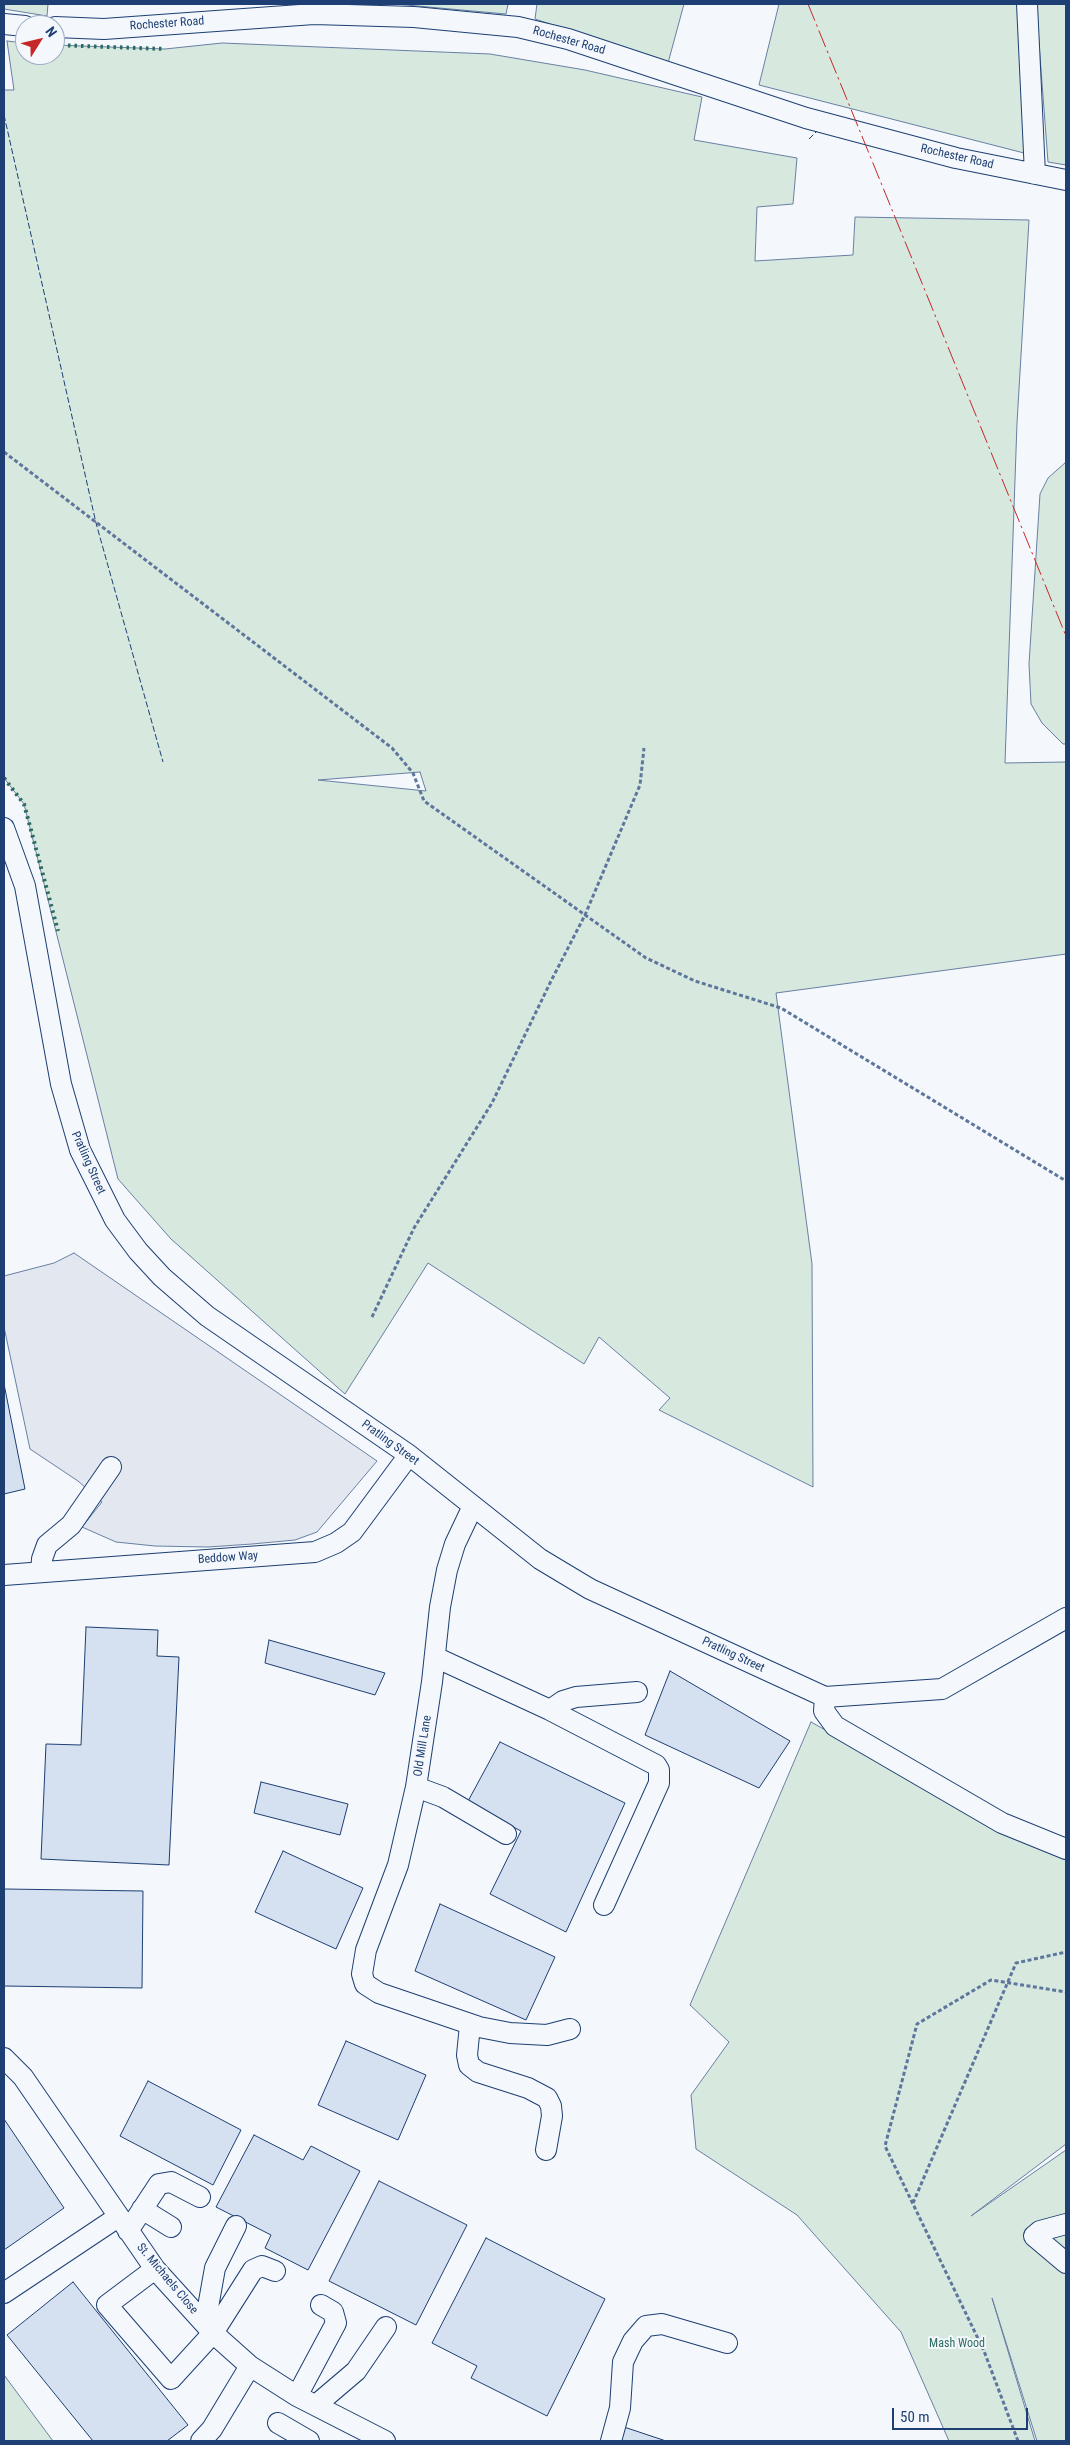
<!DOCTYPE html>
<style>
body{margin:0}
#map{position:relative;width:1070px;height:2445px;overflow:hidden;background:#f4f7fb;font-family:"Roboto Condensed",sans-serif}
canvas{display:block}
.frame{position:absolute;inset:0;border:5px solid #1d3f73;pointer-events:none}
.north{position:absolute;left:15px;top:15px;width:50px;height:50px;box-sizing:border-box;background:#f4f7fb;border:1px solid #9eadc5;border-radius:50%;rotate:54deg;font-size:14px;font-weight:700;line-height:20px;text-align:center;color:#1d3f73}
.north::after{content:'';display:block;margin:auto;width:18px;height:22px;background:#c62828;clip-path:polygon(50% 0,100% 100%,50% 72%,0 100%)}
.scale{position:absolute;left:892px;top:2408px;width:136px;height:22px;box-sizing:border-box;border:2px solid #1d3f73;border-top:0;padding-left:6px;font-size:15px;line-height:18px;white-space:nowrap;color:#1d3f73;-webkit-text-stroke:4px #f4f7fb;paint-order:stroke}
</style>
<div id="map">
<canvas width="1070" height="2445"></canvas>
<div class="frame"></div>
<div class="north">N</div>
<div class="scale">50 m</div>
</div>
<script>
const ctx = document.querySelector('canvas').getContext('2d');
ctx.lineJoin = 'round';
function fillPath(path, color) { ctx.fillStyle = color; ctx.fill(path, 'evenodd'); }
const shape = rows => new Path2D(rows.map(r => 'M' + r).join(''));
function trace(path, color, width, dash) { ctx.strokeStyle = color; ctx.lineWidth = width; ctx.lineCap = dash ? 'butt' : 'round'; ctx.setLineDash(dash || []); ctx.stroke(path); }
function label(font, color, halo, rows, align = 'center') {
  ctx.font = font + ' "Roboto Condensed",sans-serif'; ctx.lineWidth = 4; ctx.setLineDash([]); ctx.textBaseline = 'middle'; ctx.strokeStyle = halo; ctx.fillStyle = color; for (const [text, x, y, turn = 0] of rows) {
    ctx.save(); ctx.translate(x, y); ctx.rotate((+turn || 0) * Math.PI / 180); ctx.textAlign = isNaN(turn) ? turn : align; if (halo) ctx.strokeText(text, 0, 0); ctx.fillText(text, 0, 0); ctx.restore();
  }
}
const green = shape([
 [4,4,48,4,47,16,4,9,4,4],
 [395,4,508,4,506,14,395,4],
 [537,4,684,4,668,63,535,19,537,4],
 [779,4,1019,4,1024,153,759,85,779,4],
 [1036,4,1066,4,1066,165,1048,162,1036,4],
 [7,41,25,43,25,55,55,55,55,45,165,49,222,43,490,54,585,70,702,97,694,140,797,158,793,204,757,207,755,261,853,255,855,217,1029,220,1017,423,1005,763,1066,762,1066,954,776,993,812,1264,813,1487,659,1410,670,1398,599,1337,584,1364,428,1263,345,1394,171,1239,118,1179,24,804,4,778,4,90,14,90,7,41],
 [420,772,426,791,318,780,420,772],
 [1066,462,1066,744,1063,744,1042,723,1031,704,1029,664,1040,494,1048,478,1066,462],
 [811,1722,1010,1833,1066,1856,1066,2144,971,2216,1066,2150,1066,2441,1037,2441,992,2298,1035,2441,949,2441,901,2332,797,2215,696,2149,691,2095,729,2042,690,2005,811,1722],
 [4,2375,53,2441,4,2441,4,2375]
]);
fillPath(green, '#d7e8df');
trace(green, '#687fa3', 1);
const parking = shape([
 [74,1253,377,1461,317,1532,295,1540,252,1544,208,1547,155,1546,116,1542,82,1527,102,1502,78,1481,30,1449,4,1327,4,1276,54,1263,74,1253]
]);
fillPath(parking, '#e3e8f0');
trace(parking, '#687fa3', 1);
const building = shape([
 [4,1384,25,1489,4,1494,4,1384],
 [86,1627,158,1630,157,1656,179,1657,169,1865,41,1859,46,1744,81,1745,86,1627],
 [269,1640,385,1673,375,1695,265,1663,269,1640],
 [670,1671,790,1741,759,1788,645,1735,670,1671],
 [500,1742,625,1803,566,1932,490,1894,521,1831,467,1803,500,1742],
 [261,1782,348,1804,340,1835,254,1813,261,1782],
 [283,1851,363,1888,336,1949,255,1912,283,1851],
 [4,1889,143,1891,142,1988,4,1986,4,1889],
 [440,1904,555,1957,526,2020,415,1971,440,1904],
 [346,2041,426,2075,398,2140,318,2105,346,2041],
 [148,2081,241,2130,213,2185,120,2136,148,2081],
 [4,2119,64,2208,4,2250,4,2119],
 [254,2135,303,2160,311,2146,360,2171,308,2270,265,2248,271,2235,216,2207,254,2135],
 [379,2181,467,2225,416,2325,329,2281,379,2181],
 [486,2238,605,2299,547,2416,471,2378,477,2366,432,2343,486,2238],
 [73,2282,188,2425,167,2441,93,2441,7,2335,73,2282],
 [624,2427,666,2441,620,2441,624,2427]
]);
fillPath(building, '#d5e0f0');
trace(building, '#1d3f73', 1);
const minor = shape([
 [1027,4,1035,174],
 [4,24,25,26],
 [55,27,104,29,314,14,414,17,518,27,568,39,806,118,956,158,1066,180],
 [4,828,25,886,61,1084,80,1150,115,1220,138,1251,162,1277,207,1316,409,1455,540,1559,590,1589,825,1697,942,1689,1066,1618],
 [473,1506,455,1544,447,1570,440,1607,432,1682,416,1787,398,1865,366,1950,362,1974,365,1984,379,1993,479,2027,510,2033,547,2035,570,2029],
 [41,1572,42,1559,47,1545,71,1525,111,1467],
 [4,1575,315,1552,336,1543,352,1532,409,1455],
 [435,1657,550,1710,563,1701,576,1697,637,1692],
 [825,1697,824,1711,835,1726,1002,1823,1066,1849],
 [550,1710,656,1765,659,1770,659,1783,604,1905],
 [416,1787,443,1797,506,1834],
 [470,2025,467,2055,469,2065,478,2072,528,2088,547,2098,551,2106,552,2116,546,2150],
 [4,2058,23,2077,155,2269,213,2333,250,2366,297,2396,385,2441],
 [142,2209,171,2227],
 [1066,2224,1040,2231,1034,2236,1066,2263],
 [128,2231,159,2184,171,2182,200,2197],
 [155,2269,107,2305,171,2379,213,2333,253,2270,262,2266,275,2271],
 [4,2293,118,2217],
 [205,2324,215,2268,236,2226],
 [297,2396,336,2323,333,2312,321,2305],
 [316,2405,356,2371,386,2327],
 [278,2423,309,2441],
 [201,2441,212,2429,250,2366],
 [611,2441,620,2408,623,2362,633,2341,646,2326,662,2324,727,2343]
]);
trace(minor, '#1d3f73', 22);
trace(shape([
 [4,452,392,748,413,773,424,801,646,958,695,981,781,1008,1066,1181],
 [372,1317,414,1228,492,1103,551,981,585,915,640,785,644,748],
 [913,2203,1016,1963,1066,1952],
 [1018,2441,984,2351,885,2146,917,2024,991,1980,1066,1992]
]), '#5e769c', 3, [4, 2.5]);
trace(minor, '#f4f7fb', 20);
trace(shape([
 [55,45,165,49],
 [4,778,24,804,58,931]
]), '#2c6c60', 4, [2.5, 4]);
trace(shape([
 [4,115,96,523,163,762],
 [809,139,817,131]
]), '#1d3f73', 1, [6, 2.5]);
trace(shape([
 [808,4,1066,636]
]), '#c62828', 1, [18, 4, 2.5, 4]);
label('12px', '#1d3f73', '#f4f7fb', [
 ["Rochester Road",167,24,-4],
 ["Rochester Road",569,41,16],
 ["Rochester Road",957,157,13],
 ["Pratling Street",88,1163,66],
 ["Pratling Street",390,1443,36],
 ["Beddow Way",228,1558,-4],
 ["Pratling Street",733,1655,25],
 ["Old Mill Lane",423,1746,-81],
 ["St. Michaels Close",167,2279,50]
]);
label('12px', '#2c6c60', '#f4f7fb', [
 ["Mash Wood",957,2344]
]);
</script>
